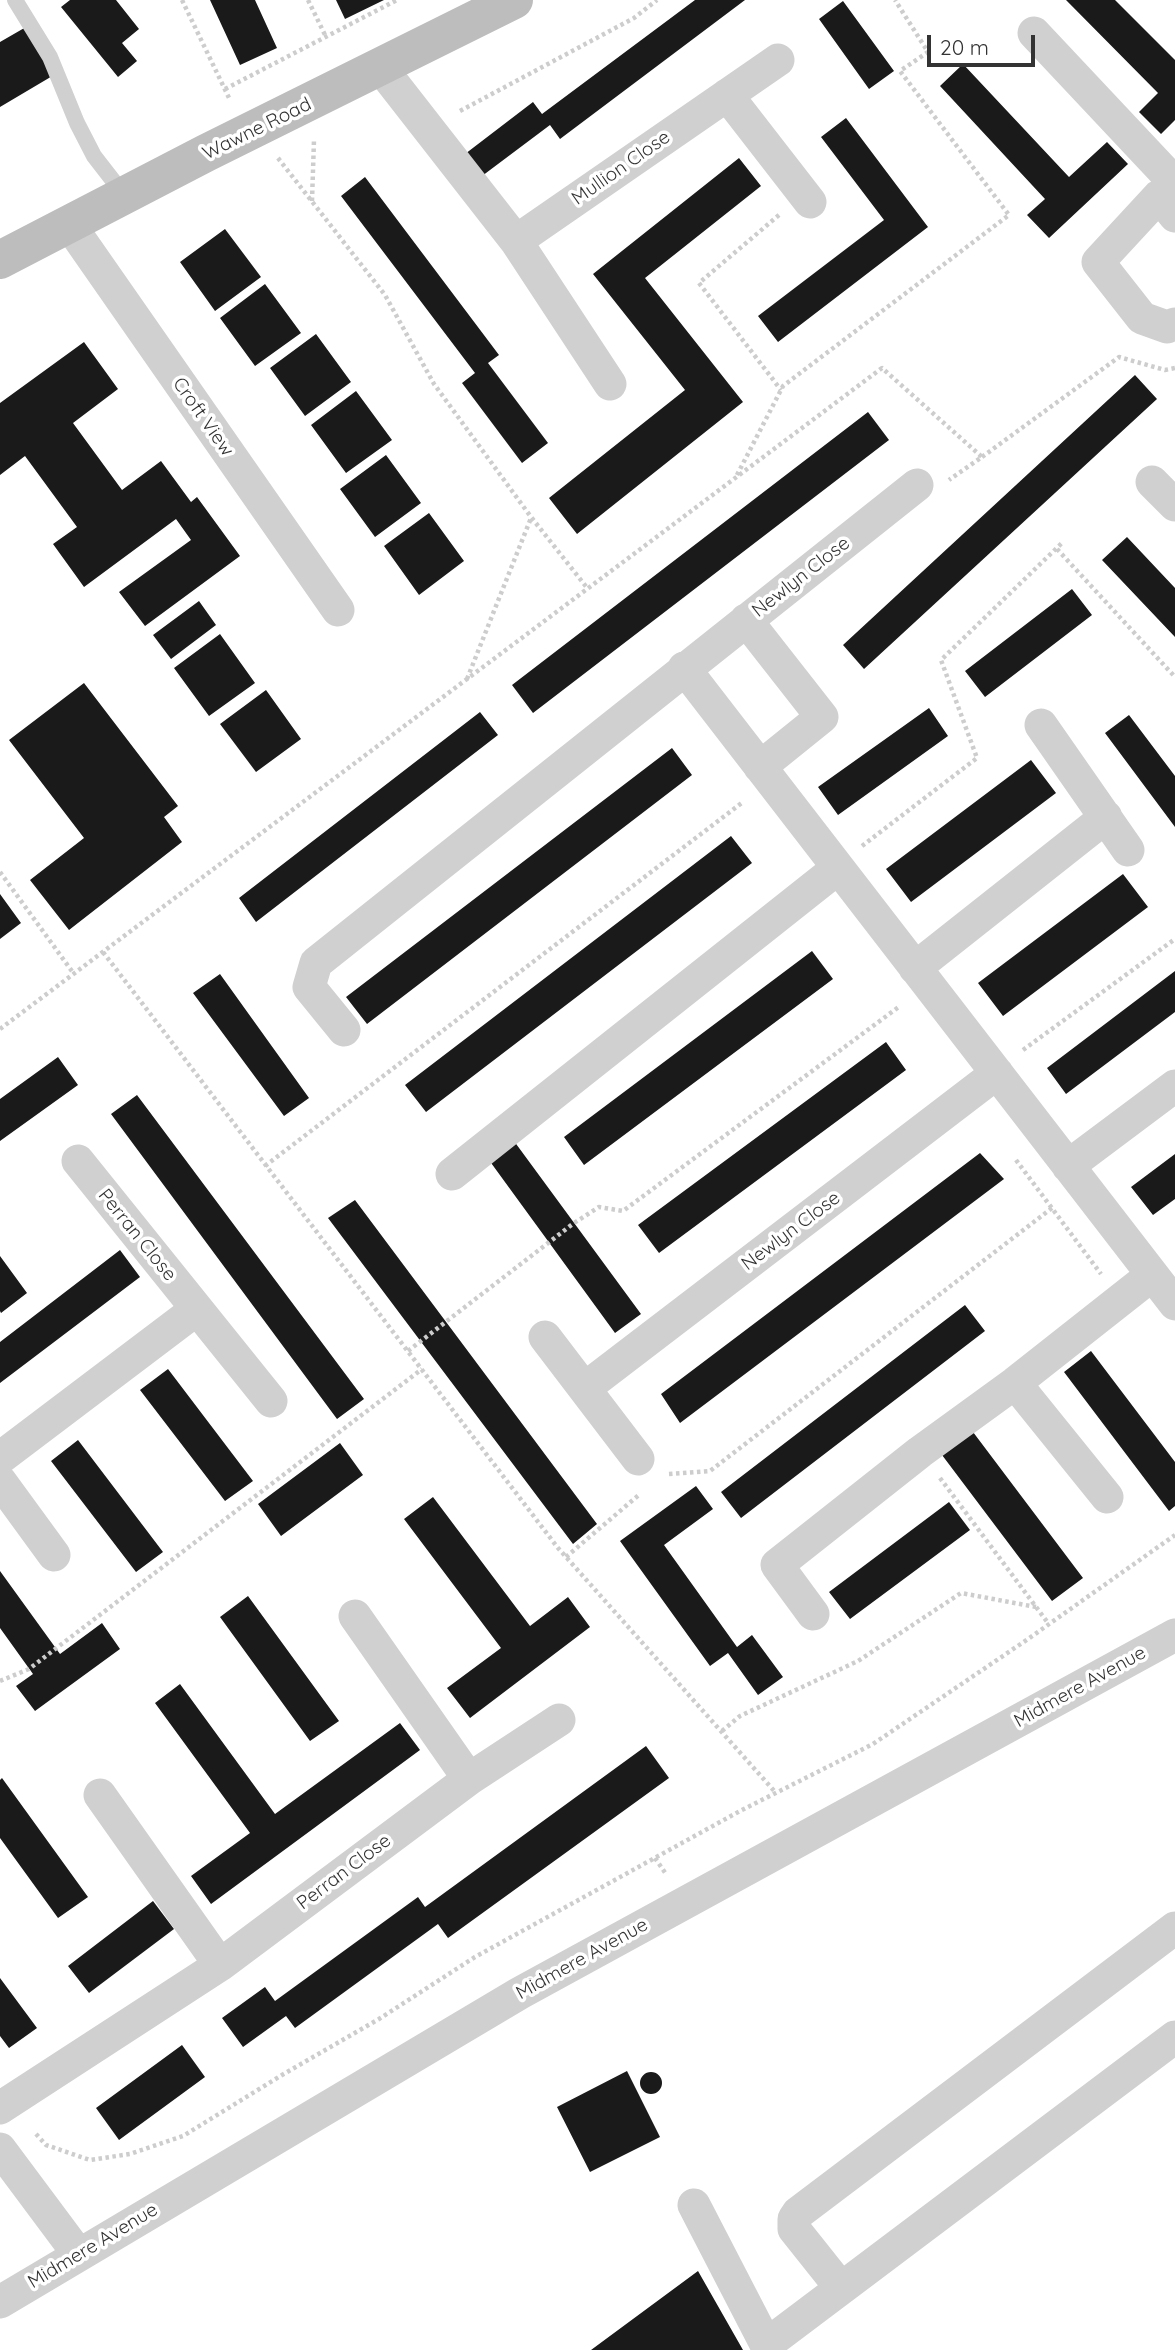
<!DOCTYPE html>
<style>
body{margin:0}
#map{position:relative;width:1175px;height:2350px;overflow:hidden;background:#fff;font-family:Quicksand,sans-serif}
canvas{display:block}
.scale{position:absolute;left:927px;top:35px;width:108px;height:32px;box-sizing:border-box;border:4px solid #333;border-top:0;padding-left:9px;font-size:21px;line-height:24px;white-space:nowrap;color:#333;-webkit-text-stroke:5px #fff;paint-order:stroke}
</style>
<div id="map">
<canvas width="1175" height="2350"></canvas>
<div class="scale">20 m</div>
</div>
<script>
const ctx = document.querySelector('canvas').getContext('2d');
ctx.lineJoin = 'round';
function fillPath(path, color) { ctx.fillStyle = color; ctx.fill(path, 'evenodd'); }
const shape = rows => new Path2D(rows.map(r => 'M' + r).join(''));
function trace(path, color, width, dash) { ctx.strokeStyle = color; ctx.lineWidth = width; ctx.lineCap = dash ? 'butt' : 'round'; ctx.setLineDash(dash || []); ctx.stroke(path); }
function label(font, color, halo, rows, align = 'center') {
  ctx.font = font + ' Quicksand,sans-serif'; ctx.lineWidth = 7; ctx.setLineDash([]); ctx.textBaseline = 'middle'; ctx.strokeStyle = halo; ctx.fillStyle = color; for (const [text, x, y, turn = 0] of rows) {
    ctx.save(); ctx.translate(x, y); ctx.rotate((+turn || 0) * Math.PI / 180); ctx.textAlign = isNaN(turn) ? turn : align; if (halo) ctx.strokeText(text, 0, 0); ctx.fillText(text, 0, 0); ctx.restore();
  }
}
fillPath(shape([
 [70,0,116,0,139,29,122,43,137,61,118,77,61,7],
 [210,0,255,0,277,48,240,65],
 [336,0,384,0,345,19],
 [695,0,745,0,560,139,550,125,482,176,465,154,533,102,542,114],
 [1066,0,1115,0,1175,60,1175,120,1161,134,1139,112,1158,93],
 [843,1,894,71,869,89,819,19],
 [26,27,54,75,0,107,0,42],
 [963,64,1069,177,1107,142,1128,164,1049,238,1027,215,1045,199,940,86],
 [846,118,928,227,778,342,758,316,884,220,821,137],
 [739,158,761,186,645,278,743,402,577,534,549,498,685,390,593,274],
 [365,177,499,355,488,363,548,443,522,463,462,383,475,373,341,196],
 [225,229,261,277,215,311,180,262],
 [265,284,301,333,255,366,220,318],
 [316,334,351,382,305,416,270,368],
 [84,342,118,389,73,423,122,490,161,461,191,502,197,497,240,556,145,626,119,592,191,540,176,519,84,587,53,544,77,527,25,456,0,475,0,403],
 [1135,375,1157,399,864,669,843,645],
 [356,391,392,440,346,473,311,425],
 [868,412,889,440,533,713,512,685],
 [386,455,421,503,375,537,340,489],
 [429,513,464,561,419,595,384,546],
 [1127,537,1175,588,1175,637,1102,560],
 [1072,589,1092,615,985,697,965,671],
 [199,601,216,625,171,659,153,635],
 [220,634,255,683,209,716,174,668],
 [84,683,178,806,164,817,182,842,69,930,30,880,84,838,9,740],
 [266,690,301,739,256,772,220,724],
 [929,708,948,736,838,815,818,787],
 [480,712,498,735,256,922,239,898],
 [1129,715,1175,776,1175,827,1105,733],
 [672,748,692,775,367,1024,346,997],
 [1031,760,1056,793,911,902,886,869],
 [731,836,752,863,426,1112,405,1085],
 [1123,874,1148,907,1003,1016,978,983],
 [0,894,21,923,0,939],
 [812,951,833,979,584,1165,564,1137],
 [1175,971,1175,1012,1066,1094,1047,1068],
 [220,974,309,1098,284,1116,193,993],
 [886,1042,906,1070,659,1253,638,1225],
 [58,1057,78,1085,0,1141,0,1099],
 [137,1095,364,1399,337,1419,111,1114],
 [511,1137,641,1314,615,1333,486,1156],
 [980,1153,1004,1179,680,1423,661,1394],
 [1175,1154,1175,1199,1153,1215,1131,1187],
 [355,1200,597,1524,573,1544,328,1218],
 [120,1250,140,1277,0,1383,0,1342],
 [0,1256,27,1293,1,1313,0,1311],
 [965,1305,985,1331,741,1518,721,1492],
 [1091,1351,1175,1462,1175,1506,1169,1511,1064,1372],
 [168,1369,253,1481,225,1501,140,1390],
 [973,1432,1083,1578,1052,1601,942,1455],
 [78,1440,163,1552,136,1572,51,1461],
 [340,1443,363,1475,281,1536,258,1504],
 [696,1486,713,1509,664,1545,737,1647,752,1635,783,1677,758,1695,728,1653,710,1666,620,1541],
 [433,1497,530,1626,568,1597,590,1627,470,1718,447,1688,501,1648,404,1519],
 [949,1502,970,1530,850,1619,829,1592],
 [0,1571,60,1654,102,1623,120,1649,35,1711,16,1686,33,1674,0,1628],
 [248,1596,339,1721,310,1741,220,1617],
 [180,1684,275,1814,400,1723,420,1750,211,1904,191,1876,250,1833,155,1703],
 [646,1746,669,1778,448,1938,438,1924,295,2028,286,2016,243,2047,222,2018,265,1987,275,2001,418,1897,425,1907],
 [2,1778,88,1897,58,1918,0,1838,0,1780],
 [153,1901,174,1929,89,1993,68,1966],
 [0,1978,37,2028,9,2048,0,2036],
 [182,2045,205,2077,119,2140,96,2108],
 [627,2071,660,2137,590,2172,557,2107],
 '640 2083a11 11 0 1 1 22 0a11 11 0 1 1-22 0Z',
 [698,2271,743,2350,591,2350]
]), '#1a1a1a');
trace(shape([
 [182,0,230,100],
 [308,0,326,37],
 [225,89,397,0],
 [460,111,634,18,657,0],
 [278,158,385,295,434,384,531,517,588,589],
 [312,201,314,140],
 [779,215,699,283,781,390],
 [982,457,1119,357,1165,370,1175,368],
 [737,475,783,386,1009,215,900,71,928,52,895,0],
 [1057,549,1175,677],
 [467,679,531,518],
 [862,846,977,758,941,660,1063,542],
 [0,872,74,974],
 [103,952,558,1548,776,1793],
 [0,1029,882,368,982,457,949,480],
 [1023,1050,1175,939],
 [1016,1160,1101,1274],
 [265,1166,743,802],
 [408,1351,574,1223,599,1207,623,1211,900,1006],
 [669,1474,710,1471,1052,1208],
 [940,1478,1048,1623],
 [566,1557,640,1494],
 [0,1681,29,1669,422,1369],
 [722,1731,740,1716,858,1661,961,1593,1036,1607],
 [655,1858,666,1874],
 [36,2134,46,2145,90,2160,130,2154,183,2136,282,2075,379,2019,475,1957,740,1811,873,1744,1028,1639,1175,1535]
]), '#cdcdcd', 4.5, [3.5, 3.5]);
trace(shape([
 [15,0,50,57,77,123,94,156,125,196]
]), '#d0d0d0', 16);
trace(shape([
 [1034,33,1174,182],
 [381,68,516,241,610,384],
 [727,95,810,202],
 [1175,216,1159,196,1098,262,1142,318,1167,327,1175,324],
 [69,224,338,610],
 [516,241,778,60],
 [1152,482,1175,505],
 [746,620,822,717,760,767],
 [684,668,1175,1304],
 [1041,725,1128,850],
 [915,968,1106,817],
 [344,1030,309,987,316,963,917,485],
 [78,1161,271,1401],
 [1068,1166,1175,1086],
 [452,1174,838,868],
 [545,1337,638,1459],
 [1015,1383,1107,1497],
 [585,1388,997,1073],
 [0,1458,197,1309],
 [0,1481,54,1555],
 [813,1614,777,1565,920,1452,1015,1383,1152,1275],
 [355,1616,469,1779],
 [100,1795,220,1965],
 [0,2108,220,1965,469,1779,559,1720],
 [0,2149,79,2255],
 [694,2205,769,2350],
 [841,2288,794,2229,794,2219,798,2213,1175,1928],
 [0,2302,520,1993,1175,1635],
 [766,2345,1175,2037]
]), '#d0d0d0', 33);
trace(shape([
 [0,260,206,153,514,0]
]), '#bdbdbd', 38);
label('19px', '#333', '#fff', [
 ["Wawne Road",257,129,-26],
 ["Mullion Close",621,168,-35],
 ["Croft View",203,417,55],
 ["Newlyn Close",801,577,-38],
 ["Newlyn Close",791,1231,-37],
 ["Perran Close",137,1235,51],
 ["Midmere Avenue",1080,1687,-29],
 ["Perran Close",344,1872,-37],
 ["Midmere Avenue",582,1959,-29],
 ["Midmere Avenue",93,2246,-31]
]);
</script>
